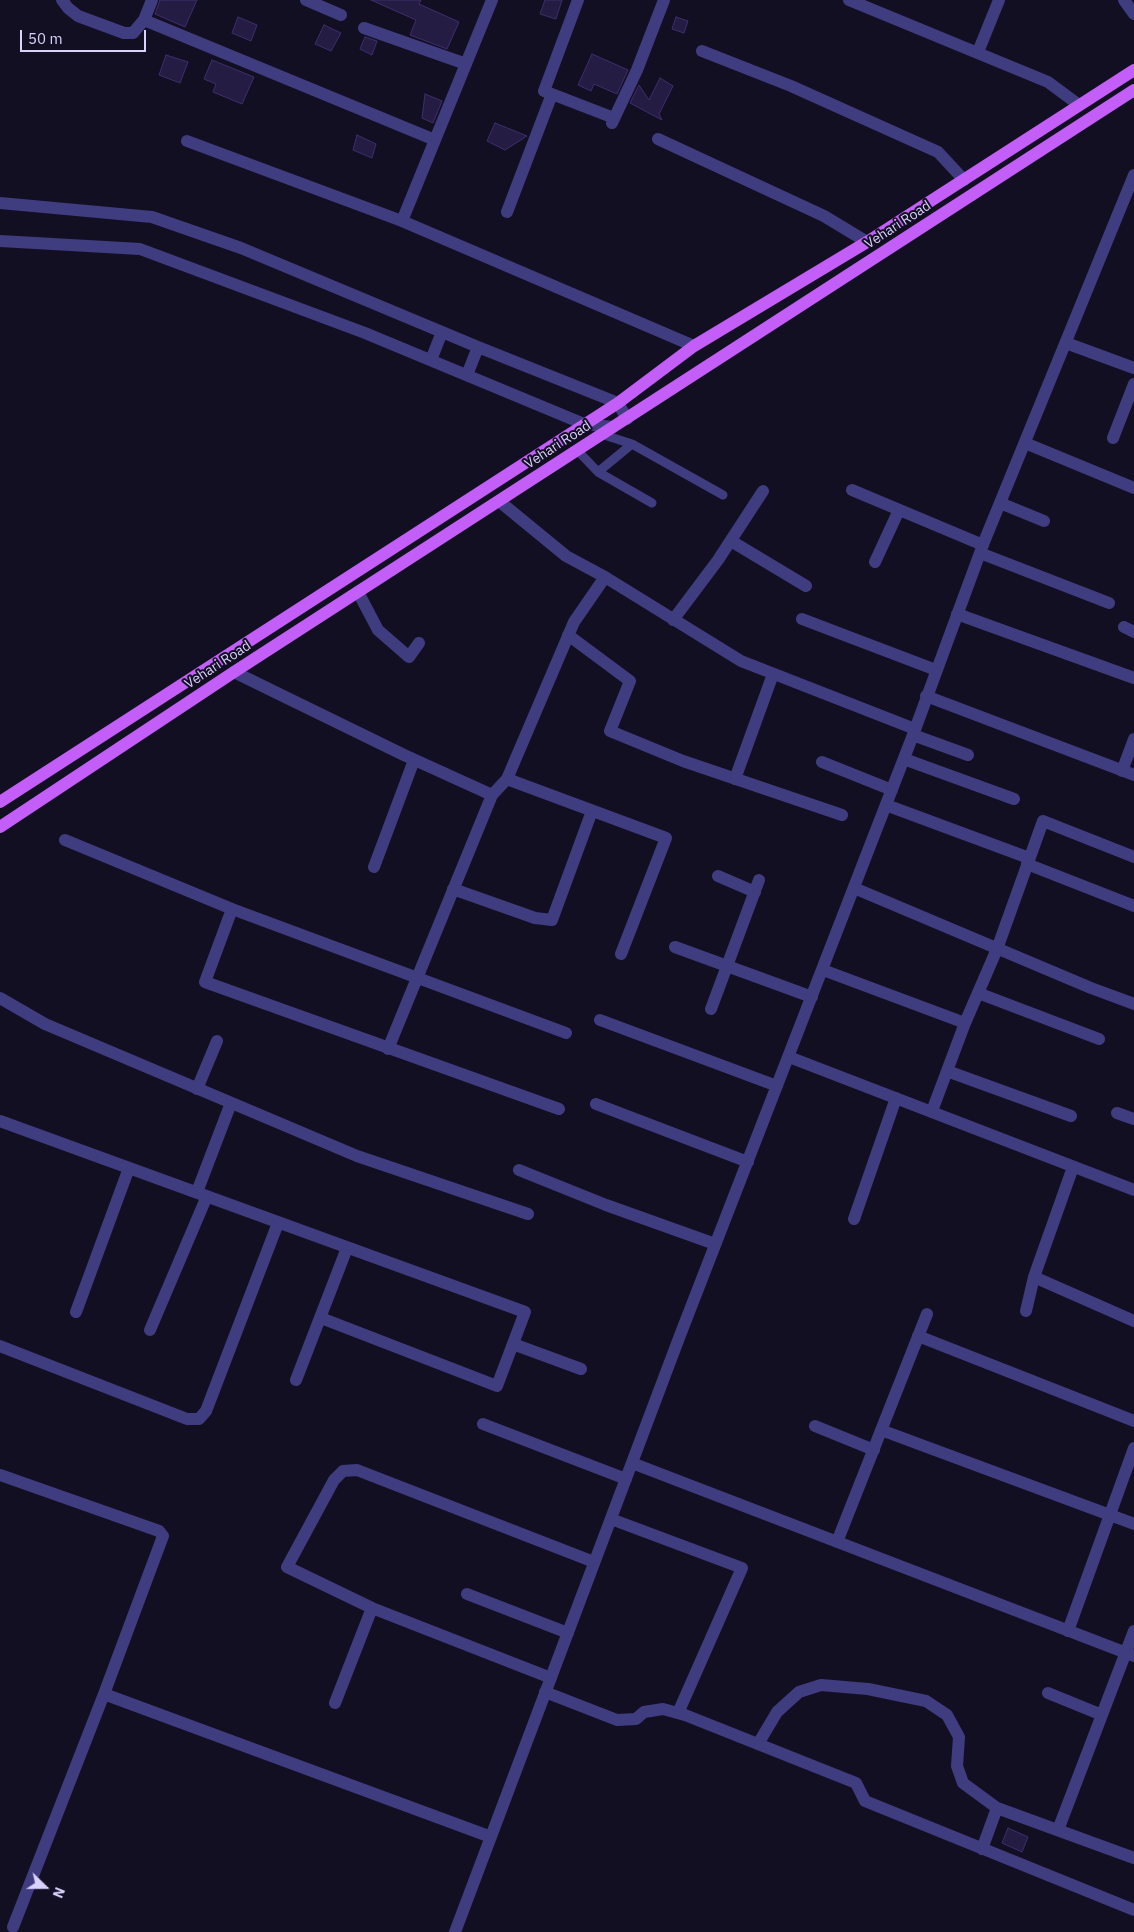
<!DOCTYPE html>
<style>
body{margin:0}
#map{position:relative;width:1134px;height:1932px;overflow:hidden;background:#130f23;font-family:"IBM Plex Sans",sans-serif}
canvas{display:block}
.north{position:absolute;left:20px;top:1862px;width:50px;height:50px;-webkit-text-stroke:4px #130f23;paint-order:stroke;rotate:112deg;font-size:14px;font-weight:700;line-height:20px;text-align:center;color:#d9d2fd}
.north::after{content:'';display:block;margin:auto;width:18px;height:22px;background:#d9d2fd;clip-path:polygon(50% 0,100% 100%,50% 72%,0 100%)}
.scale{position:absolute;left:20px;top:30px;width:126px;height:22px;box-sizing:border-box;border:2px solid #d9d2fd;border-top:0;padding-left:6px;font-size:15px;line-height:18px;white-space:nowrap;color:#d9d2fd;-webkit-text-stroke:4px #130f23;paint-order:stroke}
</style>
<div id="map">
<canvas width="1134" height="1932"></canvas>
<div class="north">N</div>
<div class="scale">50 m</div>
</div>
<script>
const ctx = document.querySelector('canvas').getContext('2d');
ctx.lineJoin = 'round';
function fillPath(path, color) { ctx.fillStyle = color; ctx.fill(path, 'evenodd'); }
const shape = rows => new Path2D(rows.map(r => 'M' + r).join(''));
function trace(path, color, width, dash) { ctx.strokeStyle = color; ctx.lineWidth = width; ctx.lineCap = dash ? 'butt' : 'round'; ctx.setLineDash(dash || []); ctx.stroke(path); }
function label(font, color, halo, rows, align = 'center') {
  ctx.font = font + ' "IBM Plex Sans",sans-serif'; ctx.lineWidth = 4; ctx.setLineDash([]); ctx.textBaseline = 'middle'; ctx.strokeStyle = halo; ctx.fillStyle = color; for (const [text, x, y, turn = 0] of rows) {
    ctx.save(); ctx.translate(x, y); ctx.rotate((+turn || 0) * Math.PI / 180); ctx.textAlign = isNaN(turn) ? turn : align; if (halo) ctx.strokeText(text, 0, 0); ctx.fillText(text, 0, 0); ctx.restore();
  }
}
const building = shape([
 [160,0,197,0,185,27,155,14,160,0],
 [371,0,421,0,419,4,459,22,447,49,410,35,416,20,371,0],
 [545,0,562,0,556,19,540,14,545,0],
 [238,17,257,25,251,41,232,33,238,17],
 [676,17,688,21,684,33,672,29,676,17],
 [324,25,341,33,331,51,315,44,324,25],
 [365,37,377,41,372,55,360,49,365,37],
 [592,54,628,70,617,94,594,84,591,91,578,85,592,54],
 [166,55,188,62,180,83,159,75,166,55],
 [212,60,254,77,242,104,213,92,216,84,204,79,212,60],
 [660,78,673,86,659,114,662,120,630,103,639,85,649,100,660,78],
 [425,94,442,101,433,123,422,118,425,94],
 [495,123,527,136,505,150,487,141,495,123],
 [357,135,376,144,372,158,353,150,357,135],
 [1008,1828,1028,1837,1022,1852,1002,1843,1008,1828]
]);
fillPath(building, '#251c43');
trace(building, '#3d2f6e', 1);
trace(shape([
 [601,434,632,444,723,495],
 [577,450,598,472,652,503],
 [598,472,632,444]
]), '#403c80', 9);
trace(shape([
 [62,0,68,8,78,16,124,33,133,33,144,20,152,0],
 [306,0,341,15],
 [578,0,544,91,614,118],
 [849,0,1048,82,1079,105],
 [1124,0,1134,14],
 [144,20,435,140],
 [364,28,466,64],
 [702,51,791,86,938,152,964,180],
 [978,52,999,0],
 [612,123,637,70,664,0],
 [658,139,824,216,867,242],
 [187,141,402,221,694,346],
 [0,203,152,217,241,248,478,347,618,403,627,419],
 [507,212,552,94],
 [402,221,492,0],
 [0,241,140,249,365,333,584,424,613,427],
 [1066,343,1134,368],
 [431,360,442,332],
 [467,375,478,347],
 [1113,438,1134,384],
 [1025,443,1134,488],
 [852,490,983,545],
 [499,501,566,556,605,577,741,661,915,729],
 [1000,503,1044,521],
 [731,541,806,586],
 [980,553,1109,603],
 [875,562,899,510],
 [358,592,378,630,409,657,419,643],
 [957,614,1134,678],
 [802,619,936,670],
 [673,620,718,560,763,491],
 [1124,627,1134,632],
 [568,635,630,681,610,731,683,761,842,815],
 [234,672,404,755,492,795],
 [926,696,1134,775],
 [913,735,968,755],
 [904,759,1014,799],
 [822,762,892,790],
 [1122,771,1134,739],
 [507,779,666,838,621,954],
 [735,779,773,674],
 [886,805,1029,858],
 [65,840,232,909,566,1033],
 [1027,864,1134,906],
 [374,867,414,760],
 [718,876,755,892],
 [854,888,1091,988,1134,1004],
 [453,889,535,918,552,920,592,811],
 [232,909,205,982,559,1109],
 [675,947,812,997],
 [823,970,965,1023,932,1111],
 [978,993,1099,1039],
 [0,998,45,1024,357,1156,528,1214],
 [711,1009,759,880],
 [600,1020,777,1086],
 [965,1023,997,949,1043,821,1134,857],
 [388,1049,492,795,507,779,574,622,605,577],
 [789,1057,1134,1190],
 [947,1071,1071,1116],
 [197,1089,217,1041],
 [596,1104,748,1162],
 [1117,1113,1134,1119],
 [0,1121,525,1312,497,1386,321,1318],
 [519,1170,606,1205,715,1244],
 [197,1192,231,1103],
 [854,1219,896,1098],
 [1034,1277,1134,1321],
 [1026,1311,1034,1277,1073,1167],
 [76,1312,129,1168],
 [150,1330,207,1196],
 [918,1336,1134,1421],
 [513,1344,581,1369],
 [0,1346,187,1419,199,1419,206,1411,278,1223],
 [296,1380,347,1248],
 [483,1424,626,1479],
 [815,1426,874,1450],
 [881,1430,1134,1524],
 [632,1463,1134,1656],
 [0,1475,159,1531,163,1536,104,1694,13,1927],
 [611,1519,742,1568,678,1713],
 [837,1542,927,1314],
 [467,1594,568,1633],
 [1068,1631,1134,1448],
 [551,1678,372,1608,287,1567,334,1480,343,1471,357,1470,594,1562],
 [545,1692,617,1720,636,1719,644,1712,663,1709,685,1715,856,1783,865,1801,1134,1910],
 [1048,1693,1102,1715],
 [104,1694,491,1837],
 [335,1703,372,1608],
 [758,1744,777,1712,799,1692,821,1685,868,1689,926,1701,947,1715,959,1737,957,1766,963,1783,997,1808,1134,1858],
 [1058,1830,1134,1631],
 [982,1849,997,1808],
 [455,1932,679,1338,913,735,984,542,1134,175]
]), '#403c80', 12);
trace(shape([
 [0,802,618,403,694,346,867,242,1134,70],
 [0,827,234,672,1134,90]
]), '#c45ef9', 12);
label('14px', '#d9d2fd', '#130f23', [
 ["Vehari Road",898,225,-33],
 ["Vehari Road",558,445,-33],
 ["Vehari Road",218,665,-33]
]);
</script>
